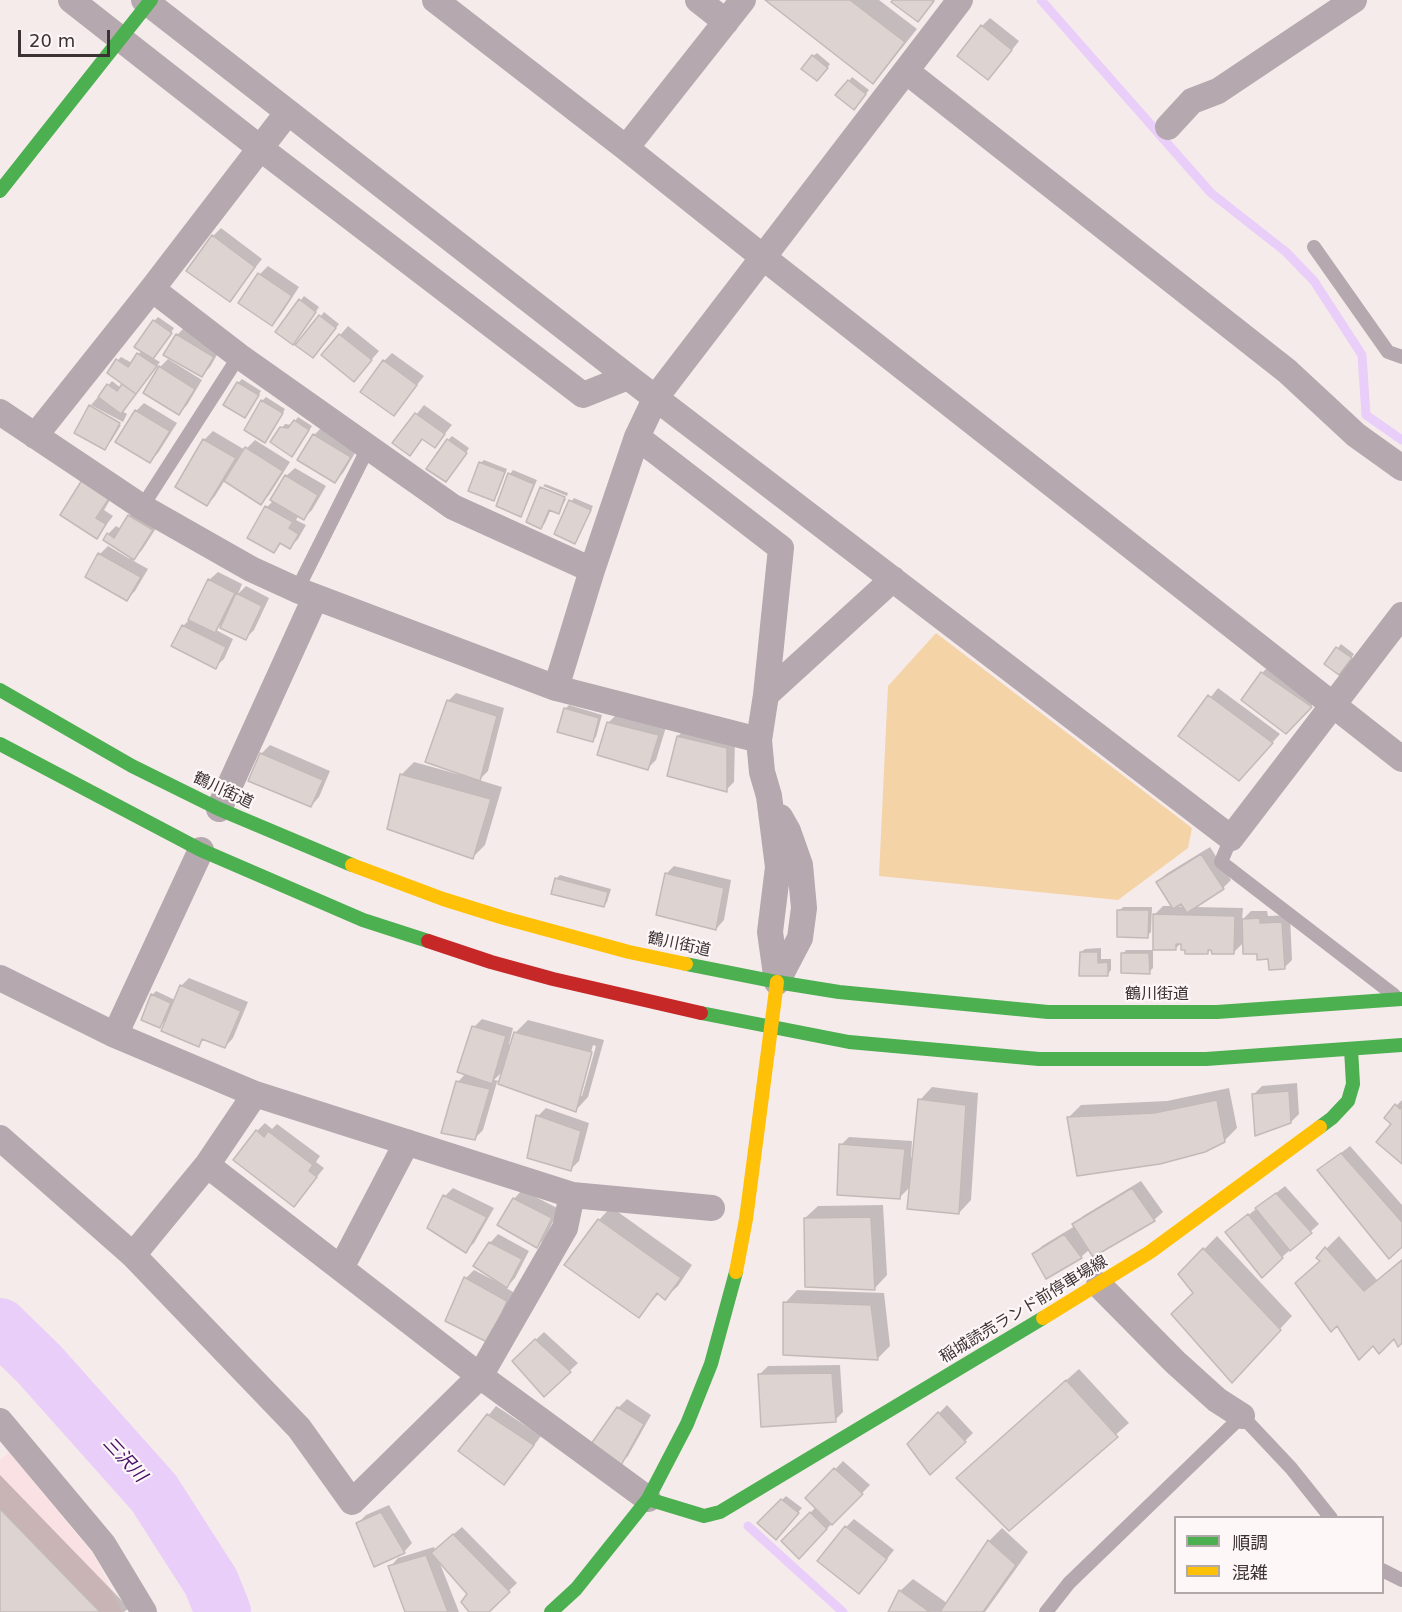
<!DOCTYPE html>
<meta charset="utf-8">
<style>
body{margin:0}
#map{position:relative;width:1402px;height:1612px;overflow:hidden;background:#f6ebeb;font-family:"DejaVu Sans","Noto Sans JP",sans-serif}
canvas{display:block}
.legend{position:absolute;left:1174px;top:1516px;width:210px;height:78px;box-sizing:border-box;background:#fdf7f8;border:2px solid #b0a8a9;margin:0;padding:8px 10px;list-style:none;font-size:18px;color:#3c3233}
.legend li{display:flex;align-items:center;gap:12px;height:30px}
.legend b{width:30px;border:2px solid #b0a8a9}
.scale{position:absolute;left:18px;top:30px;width:92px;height:27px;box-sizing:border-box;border:3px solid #3c3233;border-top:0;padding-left:8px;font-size:18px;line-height:21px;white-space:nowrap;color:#3c3233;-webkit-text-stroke:4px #fdf7f8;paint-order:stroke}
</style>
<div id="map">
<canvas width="1402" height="1612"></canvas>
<ul class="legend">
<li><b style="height:8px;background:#4caf50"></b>順調</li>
<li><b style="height:8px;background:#ffc107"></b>混雑</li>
</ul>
<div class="scale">20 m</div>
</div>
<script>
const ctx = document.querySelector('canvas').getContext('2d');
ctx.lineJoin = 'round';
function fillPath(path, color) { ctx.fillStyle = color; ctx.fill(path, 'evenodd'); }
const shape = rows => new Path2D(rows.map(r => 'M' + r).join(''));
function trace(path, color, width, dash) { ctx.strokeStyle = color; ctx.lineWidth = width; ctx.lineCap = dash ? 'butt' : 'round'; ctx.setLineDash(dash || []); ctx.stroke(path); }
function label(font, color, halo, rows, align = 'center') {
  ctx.font = font + ' "DejaVu Sans","Noto Sans JP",sans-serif'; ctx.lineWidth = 4.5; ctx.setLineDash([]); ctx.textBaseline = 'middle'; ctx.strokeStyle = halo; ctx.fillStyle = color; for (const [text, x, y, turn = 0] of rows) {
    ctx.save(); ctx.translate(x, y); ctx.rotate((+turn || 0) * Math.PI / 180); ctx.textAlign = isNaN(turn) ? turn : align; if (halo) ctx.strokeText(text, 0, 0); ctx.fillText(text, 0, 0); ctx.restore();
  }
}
fillPath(shape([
 [9,1452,94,1555,122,1612,0,1612,0,1460]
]), '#fae1e3');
fillPath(shape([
 [936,633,1192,828,1188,848,1118,900,879,876,888,686]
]), '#f4d3a7');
fillPath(shape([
 [767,0,879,0,917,29,885,69,873,82],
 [990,18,1019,41,996,70,982,26],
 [817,53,830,64,821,76,813,56],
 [852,77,869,90,858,104,849,81],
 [221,228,262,259,230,300,213,236],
 [268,266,299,287,280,316,272,324,260,274],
 [304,296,319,307,297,339,277,332],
 [324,312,339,324,316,353,298,345],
 [158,317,174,328,153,358,160,362,122,411,127,414,123,422,91,405,112,381,121,388,124,384,118,360,121,357,132,363,142,350,154,321],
 [348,326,379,351,354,380,323,355],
 [185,327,221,348,210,367,202,375,177,335],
 [392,353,424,376,394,414,384,361],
 [168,359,202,380,187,405,179,413,160,367],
 [242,379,261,391,248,412,238,383],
 [266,397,285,409,269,437,262,401],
 [144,403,177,423,158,453,150,461,136,411],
 [424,405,452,425,435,446,424,438,410,454,394,443],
 [91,406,91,408,121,425,112,440,104,448,76,432],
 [298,417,312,426,296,451,282,428,285,424,292,425],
 [323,426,358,448,343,473,335,481,299,459,314,435],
 [213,431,245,450,255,440,290,462,269,495,261,503,225,480,215,496,207,505,177,487,204,440],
 [452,436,469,448,450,477,448,440],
 [484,460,507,469,497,495,493,499,480,463],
 [295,468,326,486,312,510,304,518,299,515,296,520,306,525,298,539,290,547,282,543,273,551,267,507,274,500,286,476],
 [513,470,537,480,524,511,521,515,510,474],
 [545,484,568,493,567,496,543,486],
 [117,488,104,510,113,516,97,537,62,515],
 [541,489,566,499,559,512,551,509,545,523,541,527],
 [574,498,593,506,578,538,575,542,572,501],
 [138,508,160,522,142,550,132,560,148,569,135,591,127,599,100,554,108,546,130,559,131,556,108,534,116,526,121,529,129,516],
 [218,572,242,584,238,594,246,586,269,598,254,630,245,639,225,621,216,630,233,639,224,659,215,667,183,626,190,619,209,580],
 [1341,644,1354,654,1343,670,1326,664],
 [1270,665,1319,698,1286,732,1262,673],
 [1218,688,1280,734,1247,771,1180,736],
 [456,693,504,708,488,771,479,780,502,787,485,845,473,857,401,775,414,762,461,775,448,701],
 [569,705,602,715,596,737,593,740,566,708],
 [616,715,666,727,656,760,648,768,608,723],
 [686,728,735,740,734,782,726,790,678,736],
 [270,745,330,771,319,797,311,806,250,780,262,753],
 [1210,847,1231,880,1223,888,1194,907,1243,908,1242,920,1251,911,1267,911,1268,916,1290,915,1292,960,1284,968,1244,942,1233,953,1212,948,1207,953,1182,942,1175,949,1155,914,1163,906,1173,906,1158,882,1166,874],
 [1182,902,1185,907,1175,906],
 [674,866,731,880,724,920,716,929,666,874],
 [560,875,611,889,607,902,604,906,556,879],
 [1123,907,1152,907,1151,932,1147,936,1119,911],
 [1101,948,1101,959,1111,959,1111,970,1108,974,1081,952,1085,949],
 [1126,950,1153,950,1153,968,1149,972,1123,954],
 [189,978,248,1002,233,1038,225,1047,205,1038,198,1045,168,1018,160,1026,152,995,156,991,175,1000,181,986],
 [482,1019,513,1028,509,1044,511,1045,515,1033,528,1020,604,1040,588,1097,576,1110,497,1082,483,1130,474,1139,458,1082,466,1073,474,1027],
 [593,1045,596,1046,582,1096,579,1096],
 [504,1070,500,1081,494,1080],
 [1297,1083,1299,1114,1291,1122,1254,1094,1262,1086],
 [932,1087,978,1093,971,1200,959,1213,911,1186,900,1197,841,1145,849,1137,912,1141,911,1158,914,1158,920,1100],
 [1229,1088,1237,1128,1224,1141,1068,1118,1081,1105,1167,1101],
 [1402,1100,1402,1162,1393,1123,1396,1106],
 [546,1108,589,1123,579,1161,571,1169,538,1116],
 [265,1123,272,1129,277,1124,320,1156,316,1162,324,1168,294,1205,257,1131],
 [1350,1146,1402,1205,1402,1245,1319,1170],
 [1141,1181,1163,1212,1154,1220,1094,1255,1090,1249,1081,1257,1034,1255,1042,1246,1075,1226,1083,1216],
 [1285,1186,1319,1224,1262,1275,1227,1232],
 [453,1188,494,1208,474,1243,465,1251,445,1196],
 [522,1190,559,1209,545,1238,537,1247,499,1225,514,1199],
 [883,1205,887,1275,875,1288,805,1218,818,1206],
 [611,1207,692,1265,678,1286,665,1298,659,1293,639,1316,599,1220],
 [498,1234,529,1251,515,1278,506,1288,515,1293,497,1333,447,1320,466,1278,474,1270,495,1281,496,1279,490,1243],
 [1217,1236,1292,1316,1244,1368,1195,1292,1180,1274],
 [1339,1236,1377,1280,1402,1259,1402,1341,1394,1337,1318,1257],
 [797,1290,884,1293,890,1346,877,1359,785,1303],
 [544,1332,578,1363,544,1395,522,1353],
 [840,1365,843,1412,835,1420,759,1375,768,1366],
 [1079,1369,1129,1423,1009,1529,971,1465],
 [627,1399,651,1415,628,1456,620,1465,593,1444,618,1408],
 [947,1405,973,1433,965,1441,909,1444],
 [496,1406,541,1436,512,1475,460,1451],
 [843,1461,870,1485,799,1557,783,1541,816,1507,808,1498],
 [0,1475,129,1608,124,1612,0,1612],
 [786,1496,802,1508,779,1534,759,1523],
 [389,1505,412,1543,404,1552,358,1523,366,1515],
 [854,1519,894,1550,867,1584,846,1527],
 [462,1527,517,1583,487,1612,471,1612,469,1594,439,1561,459,1612,406,1612,390,1567,398,1558,434,1547,435,1550],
 [1002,1528,1028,1552,985,1612,889,1612,900,1591,913,1579,947,1603,989,1541]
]), '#0003');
trace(shape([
 [1041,0,1211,193,1286,252,1314,281,1362,355,1366,415,1402,440],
 [748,1526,843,1612]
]), '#e9cef9', 9);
trace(shape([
 [0,1326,39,1364,154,1493,211,1582,223,1612]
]), '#e9cef9', 56);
const building = shape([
 [765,0,850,0,905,42,873,84,765,0],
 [893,0,932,0,934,1,918,22,891,2,893,0],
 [981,25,1012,50,988,80,957,56,981,25],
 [812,55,828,68,817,81,801,69,812,55],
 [848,80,866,94,854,110,835,95,848,80],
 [212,235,255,267,230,302,186,271,212,235],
 [258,273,292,296,272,326,238,303,258,273],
 [299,299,316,312,293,345,275,332,299,299],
 [319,315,336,328,313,358,295,345,319,315],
 [153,320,172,333,153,359,134,347,153,320],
 [176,334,214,357,202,377,163,355,176,334],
 [339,334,372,360,354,382,321,355,339,334],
 [137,353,157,366,136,394,107,373,116,359,128,367,137,353],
 [383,360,417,385,394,416,360,392,383,360],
 [159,366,195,389,179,415,143,393,159,366],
 [237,382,259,395,245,418,223,405,237,382],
 [107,384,117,391,122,384,136,394,121,414,98,397,107,384],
 [261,400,283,413,265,443,244,430,261,400],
 [89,405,120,423,105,450,74,433,89,405],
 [135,410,170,431,150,463,115,442,135,410],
 [415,413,445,434,435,448,422,439,410,456,392,443,415,413],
 [294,420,309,430,292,457,270,442,280,427,288,428,294,420],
 [313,434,351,457,335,483,297,460,313,434],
 [203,439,236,458,207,506,175,487,203,439],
 [447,439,467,453,446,482,426,469,447,439],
 [245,447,283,471,261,505,224,481,245,447],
 [479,462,505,472,494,501,468,491,479,462],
 [508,473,534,484,521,517,496,506,508,473],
 [285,475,318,495,304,520,270,500,285,475],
 [82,480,110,497,96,518,106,524,97,539,60,515,82,480],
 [540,487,565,497,559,514,549,510,541,529,526,522,540,487],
 [569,500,591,510,575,544,554,534,569,500],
 [265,506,293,522,289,528,299,534,290,549,280,543,274,553,247,538,265,506],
 [128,515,153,530,134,560,103,540,107,533,114,538,128,515],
 [98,553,141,577,127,601,85,577,98,553],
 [208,579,235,593,215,633,188,620,208,579],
 [236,593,262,606,246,640,220,628,236,593],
 [182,625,226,647,216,669,171,646,182,625],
 [1336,647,1352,658,1339,675,1324,664,1336,647],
 [1261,672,1312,707,1286,734,1241,700,1261,672],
 [1208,695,1273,743,1239,781,1178,736,1208,695],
 [447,700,497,716,480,781,425,762,447,700],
 [564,708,599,718,593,742,557,732,564,708],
 [607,722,659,735,648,770,597,755,607,722],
 [677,736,727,748,727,792,667,776,677,736],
 [260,753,323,780,311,807,248,781,260,753],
 [400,774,491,799,473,859,387,829,400,774],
 [1201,854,1224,889,1187,913,1181,904,1173,909,1156,882,1201,854],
 [665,873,724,888,716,930,656,915,665,873],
 [555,878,608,892,604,907,551,894,555,878],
 [1117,910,1149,910,1148,938,1117,937,1117,910],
 [1153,914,1235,916,1234,954,1212,954,1211,950,1208,950,1208,954,1185,954,1185,950,1181,950,1181,944,1176,944,1176,950,1153,950,1153,914],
 [1260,918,1260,923,1282,922,1285,969,1269,970,1268,959,1257,960,1257,954,1243,954,1242,919,1260,918],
 [1080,952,1098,952,1098,963,1108,962,1108,976,1079,976,1080,952],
 [1121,953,1149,953,1150,974,1121,973,1121,953],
 [180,985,241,1011,225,1048,202,1039,199,1047,161,1031,180,985],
 [151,994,171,1003,160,1028,141,1020,151,994],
 [472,1026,506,1036,492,1084,457,1072,472,1026],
 [514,1032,592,1052,576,1112,498,1084,514,1032],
 [456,1081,490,1089,475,1140,441,1133,456,1081],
 [1289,1091,1291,1123,1255,1136,1252,1094,1289,1091],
 [918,1099,966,1105,959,1214,907,1209,918,1099],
 [1217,1100,1225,1142,1205,1152,1160,1164,1077,1176,1067,1117,1154,1113,1217,1100],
 [1395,1104,1400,1109,1402,1106,1402,1164,1376,1142,1391,1124,1384,1118,1395,1104],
 [536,1115,581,1131,571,1171,527,1158,536,1115],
 [256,1130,264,1137,268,1131,313,1165,309,1171,317,1177,294,1207,233,1160,256,1130],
 [839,1144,905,1149,900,1199,837,1195,839,1144],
 [1341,1153,1402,1222,1402,1247,1389,1259,1317,1170,1341,1153],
 [1132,1188,1155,1221,1093,1257,1072,1224,1132,1188],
 [1276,1193,1312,1233,1290,1251,1255,1208,1276,1193],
 [443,1195,487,1217,466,1253,427,1228,443,1195],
 [513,1198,552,1218,537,1248,497,1225,513,1198],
 [1248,1214,1283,1258,1262,1278,1225,1232,1248,1214],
 [871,1217,875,1290,805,1287,804,1218,871,1217],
 [598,1219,681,1278,665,1300,657,1293,639,1318,564,1265,598,1219],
 [1064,1234,1082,1258,1046,1279,1032,1254,1064,1234],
 [489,1242,522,1259,507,1288,473,1266,489,1242],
 [1325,1247,1364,1291,1402,1260,1402,1343,1398,1347,1394,1339,1379,1354,1373,1346,1359,1360,1337,1326,1331,1332,1295,1283,1320,1261,1316,1258,1325,1247],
 [1203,1248,1281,1330,1232,1383,1171,1314,1193,1293,1178,1274,1203,1248],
 [464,1277,507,1301,489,1343,445,1321,464,1277],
 [783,1302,871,1305,878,1360,783,1355,783,1302],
 [535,1339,571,1372,544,1397,512,1361,535,1339],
 [832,1373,836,1422,761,1427,758,1374,832,1373],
 [1066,1380,1118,1437,1009,1531,956,1478,1066,1380],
 [617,1407,644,1424,620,1467,591,1444,617,1407],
 [938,1412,966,1442,930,1475,907,1444,938,1412],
 [487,1414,534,1445,504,1485,458,1451,487,1414],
 [834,1468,863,1494,832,1525,805,1498,834,1468],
 [781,1499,799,1513,776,1540,757,1523,781,1499],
 [0,1509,100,1612,0,1612,0,1509],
 [381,1512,405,1553,374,1567,356,1523,381,1512],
 [810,1512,827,1529,799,1559,781,1541,810,1512],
 [845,1526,887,1559,859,1594,817,1561,845,1526],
 [453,1534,510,1592,489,1612,469,1612,461,1602,467,1594,431,1553,453,1534],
 [988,1540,1016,1565,983,1612,940,1612,988,1540],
 [426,1555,448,1612,405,1612,388,1566,426,1555],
 [899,1590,930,1612,888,1612,899,1590]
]);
fillPath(building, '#ddd4d2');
trace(building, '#c3bab8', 1.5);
trace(shape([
 [1314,247,1388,352,1402,357],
 [142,507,239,356],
 [297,590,368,448],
 [1231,838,1221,862,1394,995],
 [1382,1570,1402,1580],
 [1046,1612,1069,1583,1242,1416,1291,1468,1331,1518]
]), '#b5a8ae', 14);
trace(shape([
 [71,0,260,148,583,395,628,377],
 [144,0,628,377,1231,838,1402,615],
 [435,0,626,148,764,258,1402,759],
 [698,0,726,22],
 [906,71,1287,371,1356,435,1402,468],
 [1168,127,1192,101,1218,91,1354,0],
 [626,148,743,0],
 [152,289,239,356,453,507,592,570],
 [0,412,142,507,251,569,297,590,556,688,759,740],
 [35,436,152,289,288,112],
 [637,437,781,548,766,695],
 [556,688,592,570,637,437,656,397,960,0],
 [219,809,315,598],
 [0,978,115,1035,255,1094,572,1195,712,1208],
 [777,982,770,932,778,867,769,796,762,772,759,740,766,695,893,579],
 [777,982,800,938,804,908,800,865,788,831,780,817],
 [115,1035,201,850],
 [0,1138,133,1255,299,1428,352,1502,480,1376,565,1228,572,1195],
 [207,1165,480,1376,648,1499],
 [133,1255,207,1165,255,1094],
 [341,1268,407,1142],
 [1099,1285,1175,1362,1217,1400,1242,1416],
 [0,1421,103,1544,144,1612]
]), '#b5a8ae', 26);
trace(shape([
 [0,191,151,0],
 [0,690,132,766,219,809,352,865],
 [0,744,201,850,363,920,428,941],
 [686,964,777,982,839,992,1048,1012,1217,1012,1402,999],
 [701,1013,849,1042,1039,1059,1206,1059,1402,1045],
 [1320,1127,1332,1118,1348,1101,1353,1084,1351,1049],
 [648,1499,704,1516,720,1512,1043,1318],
 [551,1612,576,1589,648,1499,687,1424,711,1364,736,1272]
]), '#4caf50', 14);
trace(shape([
 [352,865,443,899,504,918,629,952,686,964],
 [736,1272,746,1219,777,982],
 [1043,1318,1150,1252,1320,1127]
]), '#ffc107', 14);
trace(shape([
 [428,941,491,962,553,979,701,1013]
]), '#c62828', 14);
label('16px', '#3c3233', '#fdf7f8', [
 ["鶴川街道",223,791,25],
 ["鶴川街道",679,945,12],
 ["鶴川街道",1157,995],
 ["稲城読売ランド前停車場線",1024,1310,-31]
]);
label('italic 18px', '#460b66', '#fdf7f8', [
 ["三沢川",124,1460,47]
]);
</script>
